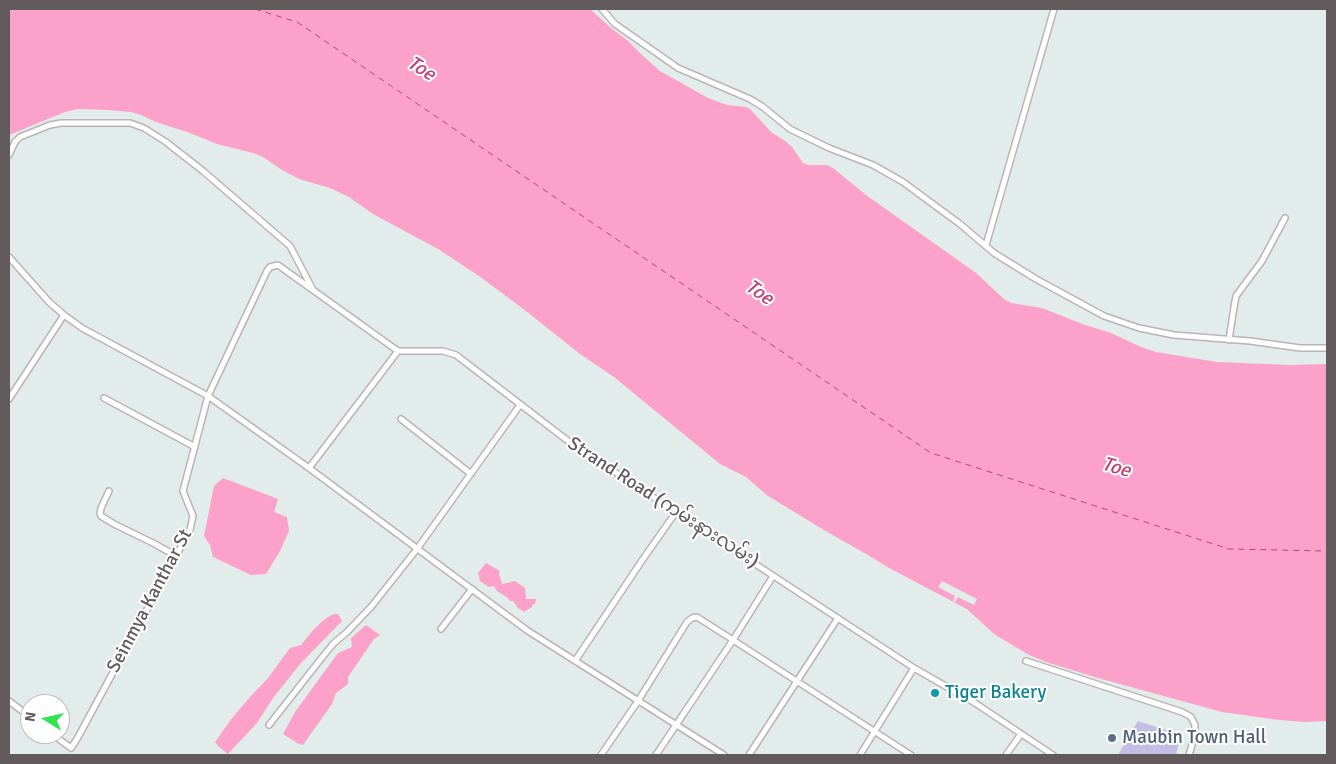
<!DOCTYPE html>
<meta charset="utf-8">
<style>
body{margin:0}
#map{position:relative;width:1336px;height:764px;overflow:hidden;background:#e1eceb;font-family:Signika,sans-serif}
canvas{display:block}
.frame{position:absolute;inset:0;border:10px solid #625a5c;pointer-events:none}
.north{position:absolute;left:20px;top:694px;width:50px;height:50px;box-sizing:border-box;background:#fff;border:1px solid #c0bdbe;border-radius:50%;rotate:279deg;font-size:14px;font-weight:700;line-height:20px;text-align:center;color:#625a5c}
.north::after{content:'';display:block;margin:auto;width:18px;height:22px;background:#2fe451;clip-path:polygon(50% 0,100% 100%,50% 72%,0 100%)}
</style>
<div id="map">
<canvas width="1336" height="764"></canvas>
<div class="frame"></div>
<div class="north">N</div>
</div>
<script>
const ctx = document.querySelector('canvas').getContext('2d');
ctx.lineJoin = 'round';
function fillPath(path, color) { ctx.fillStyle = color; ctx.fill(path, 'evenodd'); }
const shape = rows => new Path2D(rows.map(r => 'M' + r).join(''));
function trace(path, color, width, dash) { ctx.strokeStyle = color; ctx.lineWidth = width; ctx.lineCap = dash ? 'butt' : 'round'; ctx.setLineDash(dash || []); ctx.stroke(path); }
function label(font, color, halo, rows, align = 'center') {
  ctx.font = font + ' Signika,"Noto Sans Myanmar",sans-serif'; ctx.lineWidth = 4; ctx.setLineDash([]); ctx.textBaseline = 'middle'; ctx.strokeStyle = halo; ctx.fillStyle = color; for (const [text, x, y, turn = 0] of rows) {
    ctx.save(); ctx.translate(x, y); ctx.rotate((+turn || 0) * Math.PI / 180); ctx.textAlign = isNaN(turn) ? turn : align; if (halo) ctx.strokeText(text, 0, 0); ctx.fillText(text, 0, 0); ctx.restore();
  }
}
fillPath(shape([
 [1138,721,1181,735,1176,755,1118,755]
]), '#c2bee4');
fillPath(shape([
 [9,9,590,9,611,28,628,41,644,57,660,71,708,98,727,105,746,107,750,109,771,132,785,141,792,147,803,163,808,165,827,165,833,168,866,195,976,273,1004,299,1011,303,1042,308,1085,325,1111,333,1141,347,1156,352,1217,362,1290,365,1327,364,1327,721,1304,722,1279,720,1222,712,1098,678,1046,662,1029,655,994,634,967,609,889,568,873,558,824,530,768,496,746,477,720,464,614,377,580,354,526,311,479,276,438,249,373,214,349,197,330,188,299,179,282,170,263,157,253,153,217,144,190,133,156,122,141,115,131,112,109,110,78,109,65,112,9,135],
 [223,478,278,499,274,512,287,517,289,531,280,551,266,574,251,575,213,557,210,545,204,536,214,486],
 [486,563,500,571,499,574,502,584,515,581,525,588,526,599,536,599,535,604,533,604,532,607,524,612,518,608,513,601,510,601,508,598,497,591,494,586,489,587,480,581,478,573],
 [334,614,338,614,342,621,301,663,273,698,257,723,228,754,218,746,215,742,232,718,251,696,268,678,290,648,301,645,314,629,326,618],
 [366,625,380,635,374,639,348,677,348,684,336,693,332,704,303,745,299,744,283,734,295,712,338,653,352,647,351,638]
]), '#fca1ca');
fillPath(shape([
 [942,581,977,599,974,605,958,597,955,602,953,601,955,596,938,587]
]), '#e1eceb');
trace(shape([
 [255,9,297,22,931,453,1229,549,1327,551]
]), '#bf4472', 1, [6, 5]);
const street = shape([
 [602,9,615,24,678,68,750,99,763,107,790,129,829,148,873,165,903,182,960,224,994,253,1036,279,1104,316,1139,328,1174,335,1250,341,1300,348,1327,348],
 [9,155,15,142,20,137,50,125,61,123,130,123,144,128,166,142,203,171,290,246,312,288],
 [986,245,1054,9],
 [9,257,49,302,64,315,82,328,208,396,309,468,528,631,724,755],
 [1229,340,1234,307,1236,296,1262,261,1285,218],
 [104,398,195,447],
 [9,399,64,315],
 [401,419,471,474],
 [309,468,398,351],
 [109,491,101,508,100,514,101,516,114,524,155,544,176,556],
 [441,629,472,589],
 [575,661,643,559,676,512],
 [1026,661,1182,712,1191,717,1195,725,1194,738,1189,755],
 [9,701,30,717],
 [269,725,324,655,334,643,347,632,371,607,417,549,520,405],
 [52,734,71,748,77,739,190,530,193,516,183,491,208,396,267,271,270,267,278,265,398,351,443,351,456,355,572,444,914,668,975,703,1053,755],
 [601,755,638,701,687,622,692,618,697,617,733,640,911,755],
 [656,755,733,640,773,576],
 [749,755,838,618],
 [860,755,914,668],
 [1006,755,1021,734]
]);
trace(street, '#bbb4b6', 8);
trace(street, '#fff', 5);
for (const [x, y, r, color] of [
 [935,693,5,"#0f9aa8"],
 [1112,738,5,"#5c6f8a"]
]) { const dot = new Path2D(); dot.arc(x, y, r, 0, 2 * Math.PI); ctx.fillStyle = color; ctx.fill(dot); trace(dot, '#fff', 2); }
label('19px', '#625a5c', '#fff', [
 ["Strand Road (ကမ်းနားလမ်း)",663,503,33],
 ["Seinmya Kanthar St",150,601,-62]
]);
label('19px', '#0d838f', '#fff', [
 ["Tiger Bakery",945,693]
], 'left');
label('19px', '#4e5e75', '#fff', [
 ["Maubin Town Hall",1122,738]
], 'left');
label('italic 20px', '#bf4472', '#fff', [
 ["Toe",421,69,32],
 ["Toe",759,293,34],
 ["Toe",1116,468,16]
]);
</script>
